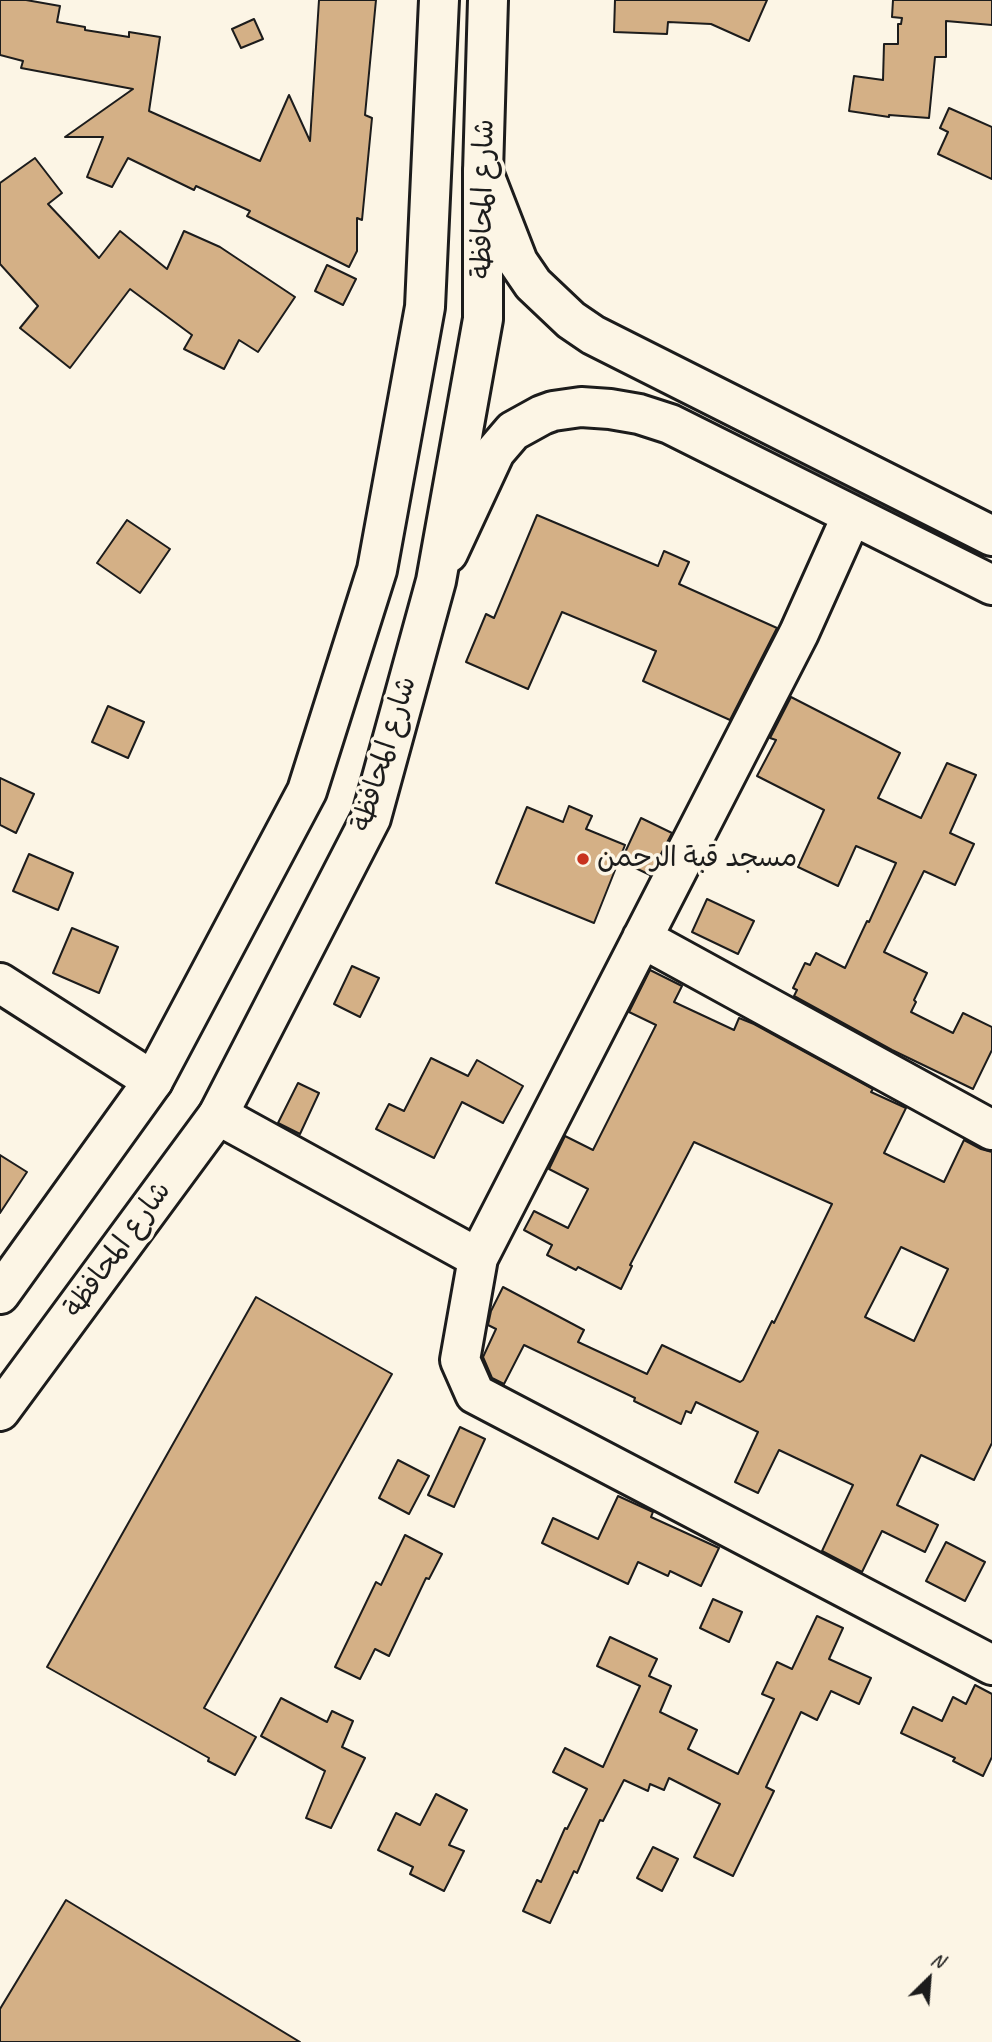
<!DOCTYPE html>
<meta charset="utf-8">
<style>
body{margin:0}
#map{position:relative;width:992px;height:2042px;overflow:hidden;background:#fcf5e5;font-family:Caveat,sans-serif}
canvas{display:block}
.north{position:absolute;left:894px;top:1944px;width:70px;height:70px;-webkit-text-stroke:5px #fcf5e5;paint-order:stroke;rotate:25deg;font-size:19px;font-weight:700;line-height:28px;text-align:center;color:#1c1c1c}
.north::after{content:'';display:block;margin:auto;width:24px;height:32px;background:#1c1c1c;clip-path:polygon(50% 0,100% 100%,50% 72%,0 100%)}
</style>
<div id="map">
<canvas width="992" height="2042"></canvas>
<div class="north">N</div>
</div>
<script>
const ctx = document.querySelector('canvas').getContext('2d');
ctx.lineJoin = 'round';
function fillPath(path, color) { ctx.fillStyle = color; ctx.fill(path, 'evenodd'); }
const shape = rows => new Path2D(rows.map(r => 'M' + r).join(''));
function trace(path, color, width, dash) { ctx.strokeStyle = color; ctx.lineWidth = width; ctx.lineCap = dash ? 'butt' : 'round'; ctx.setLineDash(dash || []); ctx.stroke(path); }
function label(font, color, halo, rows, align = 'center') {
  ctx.font = font + ' Caveat,"Playpen Sans Arabic",sans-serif'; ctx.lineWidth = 7; ctx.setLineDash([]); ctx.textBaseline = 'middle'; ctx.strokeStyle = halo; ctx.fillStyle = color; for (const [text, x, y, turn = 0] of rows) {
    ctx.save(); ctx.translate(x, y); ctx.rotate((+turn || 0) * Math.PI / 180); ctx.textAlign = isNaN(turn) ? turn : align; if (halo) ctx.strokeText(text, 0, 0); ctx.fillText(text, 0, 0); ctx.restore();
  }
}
const building = shape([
 [0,0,26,0,60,6,57,22,85,27,85,30,129,37,129,32,160,37,149,111,260,161,289,95,310,141,319,0,376,0,365,115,372,118,362,220,357,218,357,251,349,267,247,216,250,211,196,186,194,190,128,158,112,187,87,177,103,137,65,137,133,89,21,68,23,61,0,55,0,0],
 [615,0,767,0,749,41,711,24,668,22,667,34,614,32,615,0],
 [893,0,992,0,992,25,946,21,946,57,935,57,929,118,889,115,889,117,849,111,854,76,883,80,884,44,898,44,898,24,901,24,902,18,892,17,893,0],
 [254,19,263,39,241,48,232,29,254,19],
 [949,108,992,127,992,179,938,154,948,132,940,128,949,108],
 [35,158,62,193,48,204,99,258,120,231,167,269,184,231,220,247,295,297,258,352,239,340,224,369,184,349,192,335,130,289,70,368,20,328,38,306,0,264,0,183,35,158],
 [327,265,356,279,343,305,315,291,327,265],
 [537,515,658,566,664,551,689,562,679,584,777,628,730,720,643,681,656,651,562,612,528,689,466,662,486,614,494,618,537,515],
 [127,520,170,549,140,593,97,563,127,520],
 [791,697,900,753,878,798,921,818,947,763,976,775,950,833,974,844,955,885,924,871,884,952,927,973,914,1000,916,1002,911,1012,953,1033,963,1013,992,1027,992,1050,973,1089,892,1050,794,996,797,990,793,988,805,963,810,965,816,953,845,968,867,921,869,922,896,863,856,846,838,886,798,867,824,810,757,776,776,740,770,738,791,697],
 [108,706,144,722,128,758,92,742,108,706],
 [0,778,34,794,16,833,0,825,0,778],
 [569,806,592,816,586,829,625,845,594,923,496,883,527,807,563,822,569,806],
 [641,818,672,833,650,875,621,861,641,818],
 [29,854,73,873,58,910,13,891,29,854],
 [707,899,754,921,738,954,692,932,707,899],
 [72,928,118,947,99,993,53,973,72,928],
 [352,966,379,978,360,1017,334,1004,352,966],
 [650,970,682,986,674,1002,734,1030,739,1018,754,1024,873,1089,871,1092,906,1108,884,1153,944,1182,964,1140,981,1149,992,1152,992,1443,974,1480,921,1455,897,1505,938,1525,925,1552,882,1531,862,1572,822,1551,853,1485,779,1450,758,1493,735,1482,758,1432,696,1402,691,1413,686,1411,681,1424,634,1401,635,1398,524,1345,504,1384,492,1378,483,1357,496,1329,488,1325,491,1311,503,1287,584,1330,578,1342,647,1374,662,1345,740,1382,743,1380,772,1321,774,1323,832,1204,694,1142,630,1265,632,1266,621,1289,578,1267,576,1270,547,1255,552,1245,524,1230,534,1211,568,1228,588,1189,549,1169,565,1136,593,1150,656,1025,629,1012,650,970],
 [901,1247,948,1269,914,1341,865,1317,901,1247],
 [431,1058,468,1076,477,1060,523,1086,503,1123,462,1102,434,1158,376,1129,389,1104,404,1111,431,1058],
 [298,1083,319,1093,300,1134,278,1123,298,1083],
 [0,1155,27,1172,0,1213,0,1155],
 [256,1297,392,1374,204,1708,256,1737,235,1775,208,1761,209,1758,47,1667,256,1297],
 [460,1427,485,1439,454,1507,428,1495,460,1427],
 [398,1460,429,1476,409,1514,379,1498,398,1460],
 [618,1496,653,1512,651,1517,719,1548,701,1586,670,1571,668,1576,638,1562,628,1584,542,1543,553,1518,598,1539,618,1496],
 [405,1535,442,1554,429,1579,426,1578,389,1656,375,1649,360,1679,335,1667,376,1582,381,1585,405,1535],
 [946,1542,985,1562,965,1601,926,1581,946,1542],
 [713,1599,742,1612,729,1642,700,1628,713,1599],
 [817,1616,843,1628,829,1659,871,1678,859,1704,831,1691,817,1720,801,1712,766,1787,774,1791,733,1876,694,1857,720,1804,669,1778,664,1790,650,1784,648,1791,624,1780,603,1821,600,1820,577,1873,574,1871,550,1923,523,1911,537,1880,541,1882,565,1828,567,1829,587,1789,553,1772,565,1748,603,1767,640,1686,597,1666,610,1637,657,1659,649,1676,671,1686,660,1712,697,1730,688,1749,738,1774,774,1699,762,1694,777,1662,792,1669,817,1616],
 [975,1685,992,1694,992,1757,983,1776,953,1761,955,1758,901,1733,913,1707,942,1721,953,1697,966,1704,975,1685],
 [281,1698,327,1722,332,1711,353,1721,342,1747,365,1758,331,1828,306,1818,325,1771,261,1736,281,1698],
 [436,1794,467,1810,449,1845,464,1851,444,1891,410,1874,413,1867,378,1850,396,1813,420,1825,436,1794],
 [653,1847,678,1859,662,1891,637,1878,653,1847],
 [66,1900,300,2042,0,2042,0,2009,66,1900]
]);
fillPath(building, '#d4b086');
trace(building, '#1c1c1c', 2);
const minor = shape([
 [483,172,518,262,533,284,571,320,593,335,992,536],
 [448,553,495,452,513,431,542,415,553,411,581,407,610,409,639,414,670,424,992,585],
 [642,938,992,1130],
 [0,983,153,1081],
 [218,1115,478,1258,460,1360,475,1394,992,1665],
 [478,1258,799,633,852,515]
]);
const major = shape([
 [0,1294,153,1081,307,791,377,570,425,307,439,0],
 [0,1411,218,1115,371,818,436,581,483,319,483,172,488,0]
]);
trace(minor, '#1c1c1c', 44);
trace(major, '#1c1c1c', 44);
trace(minor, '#fcf5e5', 38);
trace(major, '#fcf5e5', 38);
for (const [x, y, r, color] of [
 [583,859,7,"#c8321e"]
]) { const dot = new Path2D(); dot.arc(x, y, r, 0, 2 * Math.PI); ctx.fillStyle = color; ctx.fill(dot); trace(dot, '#fcf5e5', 2.5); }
label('28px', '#1c1c1c', '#fcf5e5', [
 ["شارع المحافظة",484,199,-89],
 ["شارع المحافظة",385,754,-73],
 ["شارع المحافظة",118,1250,-54]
]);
label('28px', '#1c1c1c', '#fcf5e5', [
 ["مسجد قبة الرحمن",597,859]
], 'left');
</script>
